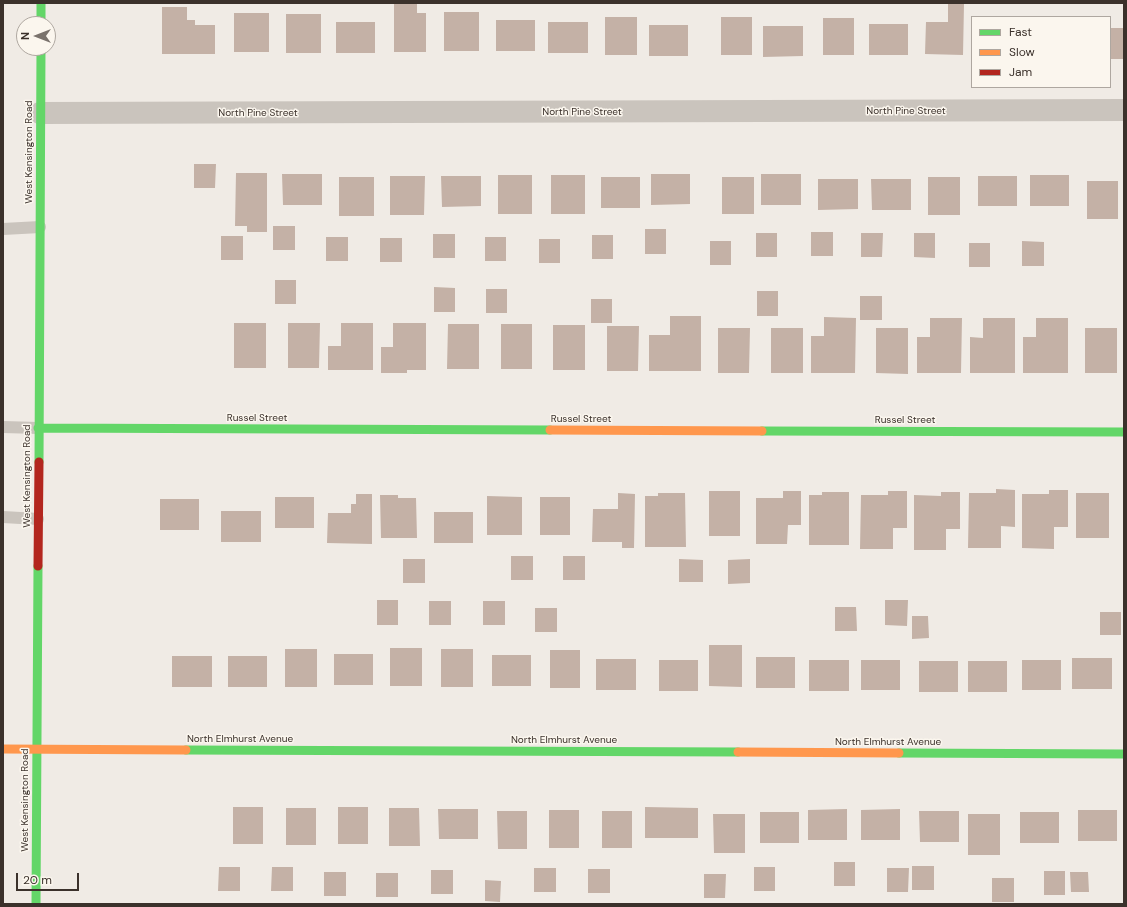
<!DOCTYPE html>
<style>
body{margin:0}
#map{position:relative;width:1127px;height:907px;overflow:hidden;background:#f0ebe5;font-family:"DM Sans",sans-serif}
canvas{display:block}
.frame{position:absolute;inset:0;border:4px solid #3b312b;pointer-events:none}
.legend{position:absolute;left:971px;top:16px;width:140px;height:72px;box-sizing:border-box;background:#fbf6ee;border:1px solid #aea7a0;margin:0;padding:5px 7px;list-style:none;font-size:12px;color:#3b312b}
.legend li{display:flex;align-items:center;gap:8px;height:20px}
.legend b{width:20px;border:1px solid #aea7a0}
.north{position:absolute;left:16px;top:16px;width:40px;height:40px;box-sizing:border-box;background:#fbf6ee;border:1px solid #aea7a0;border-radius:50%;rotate:270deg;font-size:11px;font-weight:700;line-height:16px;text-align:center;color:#3b312b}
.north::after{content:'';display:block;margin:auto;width:14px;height:18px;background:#7a726c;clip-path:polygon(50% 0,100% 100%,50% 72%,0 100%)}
.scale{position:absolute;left:16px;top:873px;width:63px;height:18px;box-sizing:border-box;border:2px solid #3b312b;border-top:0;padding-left:5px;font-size:12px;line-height:14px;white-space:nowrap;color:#3b312b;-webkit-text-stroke:3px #fbf6ee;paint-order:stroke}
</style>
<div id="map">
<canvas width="1127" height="907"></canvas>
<div class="frame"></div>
<ul class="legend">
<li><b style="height:5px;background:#63d668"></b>Fast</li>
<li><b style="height:5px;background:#ff974d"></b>Slow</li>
<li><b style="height:5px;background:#b3261e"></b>Jam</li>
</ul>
<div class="north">N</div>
<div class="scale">20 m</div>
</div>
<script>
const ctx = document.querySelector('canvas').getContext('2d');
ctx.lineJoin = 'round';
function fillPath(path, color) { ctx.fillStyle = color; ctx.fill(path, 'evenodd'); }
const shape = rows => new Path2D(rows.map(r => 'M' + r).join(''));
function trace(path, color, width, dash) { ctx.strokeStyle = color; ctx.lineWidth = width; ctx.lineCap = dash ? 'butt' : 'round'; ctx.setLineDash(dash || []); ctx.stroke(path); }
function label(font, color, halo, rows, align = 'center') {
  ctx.font = font + ' "DM Sans",sans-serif'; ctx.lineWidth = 3; ctx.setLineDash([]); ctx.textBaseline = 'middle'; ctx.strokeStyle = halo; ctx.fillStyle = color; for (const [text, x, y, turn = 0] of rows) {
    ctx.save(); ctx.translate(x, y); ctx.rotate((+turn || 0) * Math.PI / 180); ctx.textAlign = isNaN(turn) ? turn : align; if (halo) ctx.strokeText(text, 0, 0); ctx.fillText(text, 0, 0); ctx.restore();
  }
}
fillPath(shape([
 [394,3,417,3,417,13,426,13,426,52,394,52],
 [948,4,964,4,963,55,925,54,926,22,948,22],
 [162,7,187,7,187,20,195,20,195,25,215,25,215,54,162,54],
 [444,12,479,12,479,51,444,51],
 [234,13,269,13,269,52,234,52],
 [286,14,321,14,321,53,286,53],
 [605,17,637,17,637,55,605,55],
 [721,17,752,17,752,55,721,55],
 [823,18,854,18,854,55,823,55],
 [496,20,535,20,535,51,496,51],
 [336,22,375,22,375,53,336,53],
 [548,22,588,22,588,53,548,53],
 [869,24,908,24,908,55,869,55],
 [649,25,688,25,688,56,649,56],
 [763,26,803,26,803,56,763,57],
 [1110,28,1123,28,1123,59,1110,59],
 [194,164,216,164,215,188,194,188],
 [236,173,267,173,267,232,247,232,247,226,235,226],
 [282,174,322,174,322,205,283,205],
 [651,174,690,174,690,204,651,205],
 [761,174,801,174,801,205,761,205],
 [498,175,532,175,532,214,498,214],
 [551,175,585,175,585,214,551,214],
 [1030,175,1069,175,1069,206,1030,206],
 [390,176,425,176,424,215,390,215],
 [441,176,481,176,481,206,442,207],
 [978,176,1017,176,1017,206,978,206],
 [339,177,374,177,374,216,339,216],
 [601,177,640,177,640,208,601,208],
 [722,177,754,177,754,214,722,214],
 [928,177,960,177,960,215,928,215],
 [818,179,858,179,858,209,818,210],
 [871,179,911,179,911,210,872,210],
 [1087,181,1118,181,1118,219,1087,219],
 [273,226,295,226,295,250,273,250],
 [645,229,666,229,666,254,645,254],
 [811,232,833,232,833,256,811,256],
 [756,233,777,233,777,257,756,257],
 [861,233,883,233,882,257,861,257],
 [914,233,935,233,935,258,914,257],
 [433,234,455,234,455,258,433,258],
 [592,235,613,235,613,259,592,259],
 [221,236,243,236,243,260,221,260],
 [326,237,348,237,348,261,326,261],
 [485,237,506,237,506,261,485,261],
 [380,238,402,238,402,262,380,262],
 [539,239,560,239,560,263,539,263],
 [710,241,731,241,731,265,710,265],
 [1022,241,1044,242,1044,266,1022,266],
 [969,243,990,243,990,267,969,267],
 [275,280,296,280,296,304,275,304],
 [434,287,455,288,455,312,434,312],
 [486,289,507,289,507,313,486,313],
 [757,291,778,291,778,316,757,316],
 [860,296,882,296,882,320,860,320],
 [591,299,612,299,612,323,591,323],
 [670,316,701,316,701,371,649,371,649,335,670,335],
 [824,317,856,318,855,373,811,373,811,336,824,336],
 [930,318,962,318,961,373,917,373,917,337,930,337],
 [983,318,1015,318,1015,373,970,373,970,337,983,338],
 [1036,318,1068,318,1068,373,1023,373,1023,337,1036,337],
 [234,323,266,323,266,368,234,368],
 [288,323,320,323,319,368,288,368],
 [341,323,373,323,373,370,328,370,328,346,341,346],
 [393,323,426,323,426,370,407,370,407,373,381,373,381,347,393,347],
 [448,324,479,324,479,369,447,369],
 [501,324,532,324,532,369,501,369],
 [553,325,585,325,585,370,553,370],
 [607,326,639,326,638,371,607,371],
 [718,328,750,328,749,373,718,373],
 [771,328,803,328,803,373,771,373],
 [876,328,908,328,908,374,876,373],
 [1085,328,1117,328,1117,373,1085,373],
 [996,489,1015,490,1015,527,1001,526,1001,548,968,548,969,493,996,493],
 [1049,490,1068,490,1068,527,1054,527,1054,549,1022,548,1022,494,1049,494],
 [709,491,740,491,740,536,709,536],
 [783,491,801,491,801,525,788,525,787,544,756,544,756,498,783,498],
 [888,491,907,491,907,528,893,528,893,549,860,549,861,495,888,495],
 [822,492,849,492,849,545,809,545,809,495,822,495],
 [941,492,960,492,960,529,946,529,946,550,914,550,914,495,941,496],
 [618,493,635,494,634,548,622,548,622,542,592,542,593,509,618,509],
 [658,493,685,493,686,547,645,547,645,496,658,496],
 [1076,493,1109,493,1109,538,1076,538],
 [356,494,372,494,372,544,327,543,328,513,351,513,351,504,356,504],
 [380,495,398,495,398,498,416,498,417,538,381,538],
 [487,496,522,497,522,535,487,535],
 [275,497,314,497,314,528,275,528],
 [540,497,570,497,570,535,540,535],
 [160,499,199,499,199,530,160,530],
 [221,511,261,511,261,542,221,542],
 [434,512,473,512,473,543,434,543],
 [511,556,533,556,533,580,511,580],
 [563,556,585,556,585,580,563,580],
 [403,559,425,559,425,583,403,583],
 [679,559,703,560,703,582,679,582],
 [750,559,750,583,728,584,728,560],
 [377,600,398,600,398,625,377,625],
 [885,600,908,600,907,626,885,625],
 [429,601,451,601,451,625,429,625],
 [483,601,505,601,505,625,483,625],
 [835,607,856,607,857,631,835,631],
 [535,608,557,608,557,632,535,632],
 [1100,612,1121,612,1121,635,1100,635],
 [912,616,928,616,929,638,912,639],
 [709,645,742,645,742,687,709,686],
 [390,648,422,648,422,686,390,686],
 [285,649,317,649,317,687,285,687],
 [441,649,473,649,473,687,441,687],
 [550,650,580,650,580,688,550,688],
 [334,654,373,654,373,685,334,685],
 [492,655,531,655,531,686,492,686],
 [172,656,212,656,212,687,172,687],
 [228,656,267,656,267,687,228,687],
 [756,657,795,657,795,688,756,688],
 [1072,658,1112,658,1112,689,1072,689],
 [596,659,636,659,636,690,596,690],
 [659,660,698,660,698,691,659,691],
 [809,660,849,660,849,691,809,691],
 [861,660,900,660,900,690,861,690],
 [1022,660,1061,660,1061,690,1022,690],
 [919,661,958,661,958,692,919,692],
 [968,661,1007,661,1007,692,968,692],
 [233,807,263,807,263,844,233,844],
 [338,807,368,807,368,844,338,844],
 [645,807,698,808,698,838,645,838],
 [286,808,316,808,316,845,286,845],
 [389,808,419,808,420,846,389,846],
 [438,809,478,809,478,839,439,839],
 [847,809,847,840,808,840,808,810],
 [900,809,900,840,861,840,861,810],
 [549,810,579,810,579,848,549,848],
 [1078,810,1117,810,1117,841,1078,841],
 [497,811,527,811,527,849,498,849],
 [602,811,632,811,632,848,602,848],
 [919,811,959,811,959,842,920,842],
 [760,812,799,812,799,843,760,843],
 [1020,812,1059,812,1059,843,1020,843],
 [713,814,745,814,745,853,714,853],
 [968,814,1000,814,1000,855,968,855],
 [834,862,855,862,855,886,834,886],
 [912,866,934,866,934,890,912,890],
 [219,867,240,867,240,891,218,891],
 [272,867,293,867,293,891,271,891],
 [754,867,775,867,775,891,754,891],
 [534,868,556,868,556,892,534,892],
 [887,868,909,868,908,892,887,892],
 [588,869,610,869,610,893,588,893],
 [431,870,453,870,453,894,431,894],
 [1044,871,1065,871,1065,895,1044,895],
 [324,872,346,872,346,896,324,896],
 [1070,872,1088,872,1089,892,1071,892],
 [376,873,398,873,398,897,376,897],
 [704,874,726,874,725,898,704,898],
 [992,878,1014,878,1014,902,992,902],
 [485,880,501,881,500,902,485,901]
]), '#c4b1a6');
trace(shape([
 [3,229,40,227],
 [3,427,38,428],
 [3,517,38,519]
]), '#cac4bd', 12);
trace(shape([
 [40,113,1124,110]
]), '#cac4bd', 22);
trace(shape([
 [41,3,41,24],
 [38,428,550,430],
 [762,431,1124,432],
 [39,462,41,48],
 [186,750,738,752],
 [899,753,1124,754],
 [36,904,38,566]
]), '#63d668', 9);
trace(shape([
 [550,430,762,431],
 [3,749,186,750],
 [738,752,899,753]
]), '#ff974d', 9);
trace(shape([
 [38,566,39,462]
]), '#b3261e', 9);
label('10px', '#3b312b', '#fbf6ee', [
 ["North Pine Street",906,111],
 ["North Pine Street",582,112],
 ["North Pine Street",258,113],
 ["West Kensington Road",29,152,-90],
 ["Russel Street",257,418],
 ["Russel Street",581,419],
 ["Russel Street",905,420],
 ["West Kensington Road",27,476,-90],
 ["North Elmhurst Avenue",240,739],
 ["North Elmhurst Avenue",564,740],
 ["North Elmhurst Avenue",888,742],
 ["West Kensington Road",25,800,-90]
]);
</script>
